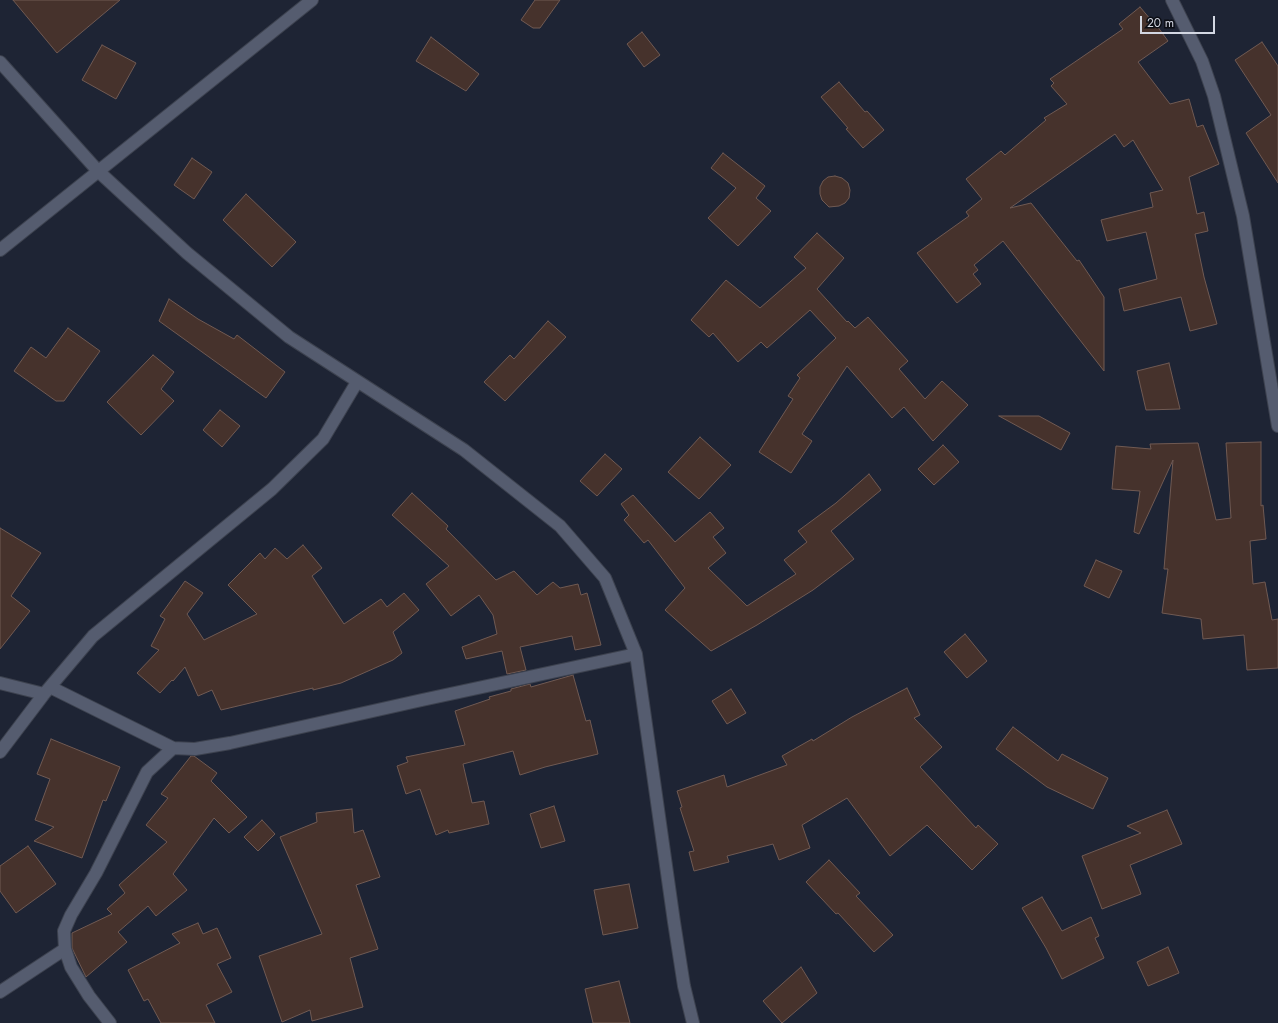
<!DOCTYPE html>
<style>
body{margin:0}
#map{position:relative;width:1278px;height:1023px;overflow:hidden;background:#1e2434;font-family:Jost,sans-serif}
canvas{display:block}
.scale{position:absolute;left:1140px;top:16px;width:75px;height:18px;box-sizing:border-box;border:2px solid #d3d7e2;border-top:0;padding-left:5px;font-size:12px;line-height:14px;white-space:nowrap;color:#d3d7e2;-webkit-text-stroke:3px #0b0d14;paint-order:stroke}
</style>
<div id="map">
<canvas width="1278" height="1023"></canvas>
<div class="scale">20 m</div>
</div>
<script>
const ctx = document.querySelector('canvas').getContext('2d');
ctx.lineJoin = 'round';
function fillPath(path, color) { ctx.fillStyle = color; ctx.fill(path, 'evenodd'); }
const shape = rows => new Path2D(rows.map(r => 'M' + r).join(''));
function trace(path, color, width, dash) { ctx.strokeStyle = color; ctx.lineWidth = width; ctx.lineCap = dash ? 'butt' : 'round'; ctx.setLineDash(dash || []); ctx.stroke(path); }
const building = shape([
 [13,0,120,0,57,53,13,0],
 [535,0,560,0,540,28,533,28,521,20,535,0],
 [1140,7,1151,20,1152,19,1168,41,1138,62,1170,104,1189,99,1197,127,1203,125,1219,164,1189,177,1197,214,1204,212,1208,231,1195,234,1204,277,1217,324,1190,331,1181,297,1124,311,1119,289,1157,279,1146,232,1107,241,1101,220,1153,207,1150,193,1163,190,1133,140,1124,147,1115,134,1010,208,1031,203,1077,261,1079,260,1104,297,1104,371,1003,241,974,265,978,270,973,274,981,284,957,303,917,253,969,216,966,212,982,199,966,179,1001,151,1005,155,1046,120,1044,118,1067,104,1051,86,1054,83,1050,79,1123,29,1119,24,1140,7],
 [642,32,660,55,644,67,627,44,642,32],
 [431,37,479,74,466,91,416,61,431,37],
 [1262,42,1278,66,1278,183,1246,133,1271,115,1235,60,1262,42],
 [102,45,136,63,116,99,82,80,102,45],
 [839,82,865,112,867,111,884,130,863,148,846,129,848,128,821,97,839,82],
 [723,153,765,186,756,198,771,211,738,246,708,218,736,188,711,168,723,153],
 [192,158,212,172,194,199,174,185,192,158],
 [835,176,842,178,848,183,850,190,849,198,845,203,839,206,829,207,822,200,820,194,820,187,823,181,828,177,835,176],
 [246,194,296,242,272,267,223,220,246,194],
 [817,233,844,258,817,289,847,322,848,321,855,328,868,317,908,361,899,369,925,399,942,381,968,405,933,441,904,407,892,418,847,366,802,434,812,441,791,473,759,452,793,399,788,396,800,378,797,375,836,338,810,310,767,348,761,342,738,362,713,333,709,337,691,320,726,280,760,308,806,268,794,257,817,233],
 [169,299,198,319,234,339,237,335,285,372,266,398,159,321,169,299],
 [548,321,566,337,505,401,484,382,510,355,514,359,548,321],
 [68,328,100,351,64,401,56,401,14,371,31,347,46,358,68,328],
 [153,355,174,372,161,389,174,401,141,435,107,402,153,355],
 [1169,363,1180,409,1146,410,1137,371,1169,363],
 [220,410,240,426,222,447,203,430,220,410],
 [999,416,1039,416,1070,433,1061,450,999,416],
 [700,437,731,465,699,499,668,472,700,437],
 [1261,442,1261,506,1263,505,1266,539,1250,541,1253,584,1265,582,1272,620,1278,619,1278,668,1247,670,1244,635,1203,639,1201,619,1162,613,1168,569,1164,569,1173,460,1139,534,1134,532,1140,491,1112,489,1116,446,1151,449,1150,444,1198,443,1216,520,1231,518,1226,443,1261,442],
 [943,445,959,462,934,485,918,469,943,445],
 [605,454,622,469,597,496,580,481,605,454],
 [869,474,881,490,831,531,854,559,813,590,757,625,711,651,665,610,685,588,648,540,644,543,624,520,629,515,621,504,633,495,675,542,710,512,724,528,713,537,726,553,708,568,747,606,796,574,784,560,807,542,798,531,836,503,869,474],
 [412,493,448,526,446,529,496,580,514,571,537,595,553,582,560,588,578,584,581,595,587,593,601,645,575,650,572,636,520,647,526,670,507,674,502,651,466,659,462,647,497,634,493,615,479,595,451,616,426,584,449,566,392,515,412,493],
 [0,528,41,553,11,596,30,611,0,649,0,528],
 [303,545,322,568,312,576,344,624,381,599,387,607,404,593,419,610,393,632,402,653,393,660,341,683,313,690,313,688,221,710,212,690,198,696,185,667,173,681,172,680,160,693,137,673,159,650,151,646,165,619,160,616,185,581,203,593,187,614,204,640,257,614,228,585,260,553,265,559,275,548,287,559,303,545],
 [1096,560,1122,571,1109,598,1084,586,1096,560],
 [965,634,987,661,967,678,944,652,965,634],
 [573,675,586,721,590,720,598,754,545,767,520,775,513,751,463,764,472,803,484,801,489,824,449,833,448,830,436,835,420,789,406,794,397,766,408,762,406,757,465,745,455,711,490,699,489,697,511,691,511,689,530,684,531,687,573,675],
 [907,688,920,715,914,718,942,747,920,767,976,828,978,825,998,844,972,870,927,825,890,856,847,798,802,825,810,848,779,860,773,844,727,856,729,862,694,871,689,852,694,851,680,808,682,807,677,791,724,775,727,787,787,765,782,756,812,739,813,741,852,717,907,688],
 [731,689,746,713,727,724,712,701,731,689],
 [1013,727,1058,761,1062,754,1108,778,1093,809,1047,787,996,749,1013,727],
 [51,739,120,767,106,801,103,800,82,858,34,841,54,827,35,820,50,779,37,774,51,739],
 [191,756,194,756,217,773,211,781,247,817,229,833,214,818,173,874,187,890,156,916,148,906,118,932,127,942,86,977,72,948,72,933,112,914,107,909,125,893,119,885,167,842,146,825,168,798,161,794,191,756],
 [554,806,565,841,541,848,530,814,554,806],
 [352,809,354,833,363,830,380,877,356,885,378,949,350,958,363,1007,312,1021,310,1010,282,1022,259,956,322,934,280,837,317,822,316,813,352,809],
 [1167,810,1182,844,1130,865,1141,894,1102,909,1082,856,1141,833,1127,826,1167,810],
 [262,820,275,834,258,851,244,837,262,820],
 [28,846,56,884,16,913,0,891,0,866,28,846],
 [829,860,860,893,856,896,893,935,874,952,838,913,836,914,806,882,829,860],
 [629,884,638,928,603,935,594,890,629,884],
 [1042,897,1062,931,1091,917,1099,936,1095,938,1104,958,1062,979,1046,948,1022,908,1042,897],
 [198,923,203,934,217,928,231,958,217,964,232,992,206,1005,215,1023,161,1023,148,999,144,1001,128,970,180,943,172,934,198,923],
 [1168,947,1179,973,1148,986,1137,962,1168,947],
 [801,967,817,993,782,1023,763,1001,801,967],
 [619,981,630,1023,593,1023,585,989,619,981]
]);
fillPath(building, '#46322c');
trace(building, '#705a53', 1);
const minor = shape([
 [1172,0,1202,61,1214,96,1243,216,1278,426],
 [0,62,98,171,187,253,289,337,464,450,560,526,605,578,636,654,674,922,684,986,693,1023],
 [0,250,312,0],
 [0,683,44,694],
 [50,687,173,748],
 [0,752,44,694,93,636,272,489,323,439,357,382],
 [0,992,65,949],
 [110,1023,89,996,71,967,65,949,64,931,71,915,96,873,147,772,173,748,195,749,230,743,422,700,636,654]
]);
trace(minor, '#3d424f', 14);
trace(minor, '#555c6f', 12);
</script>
